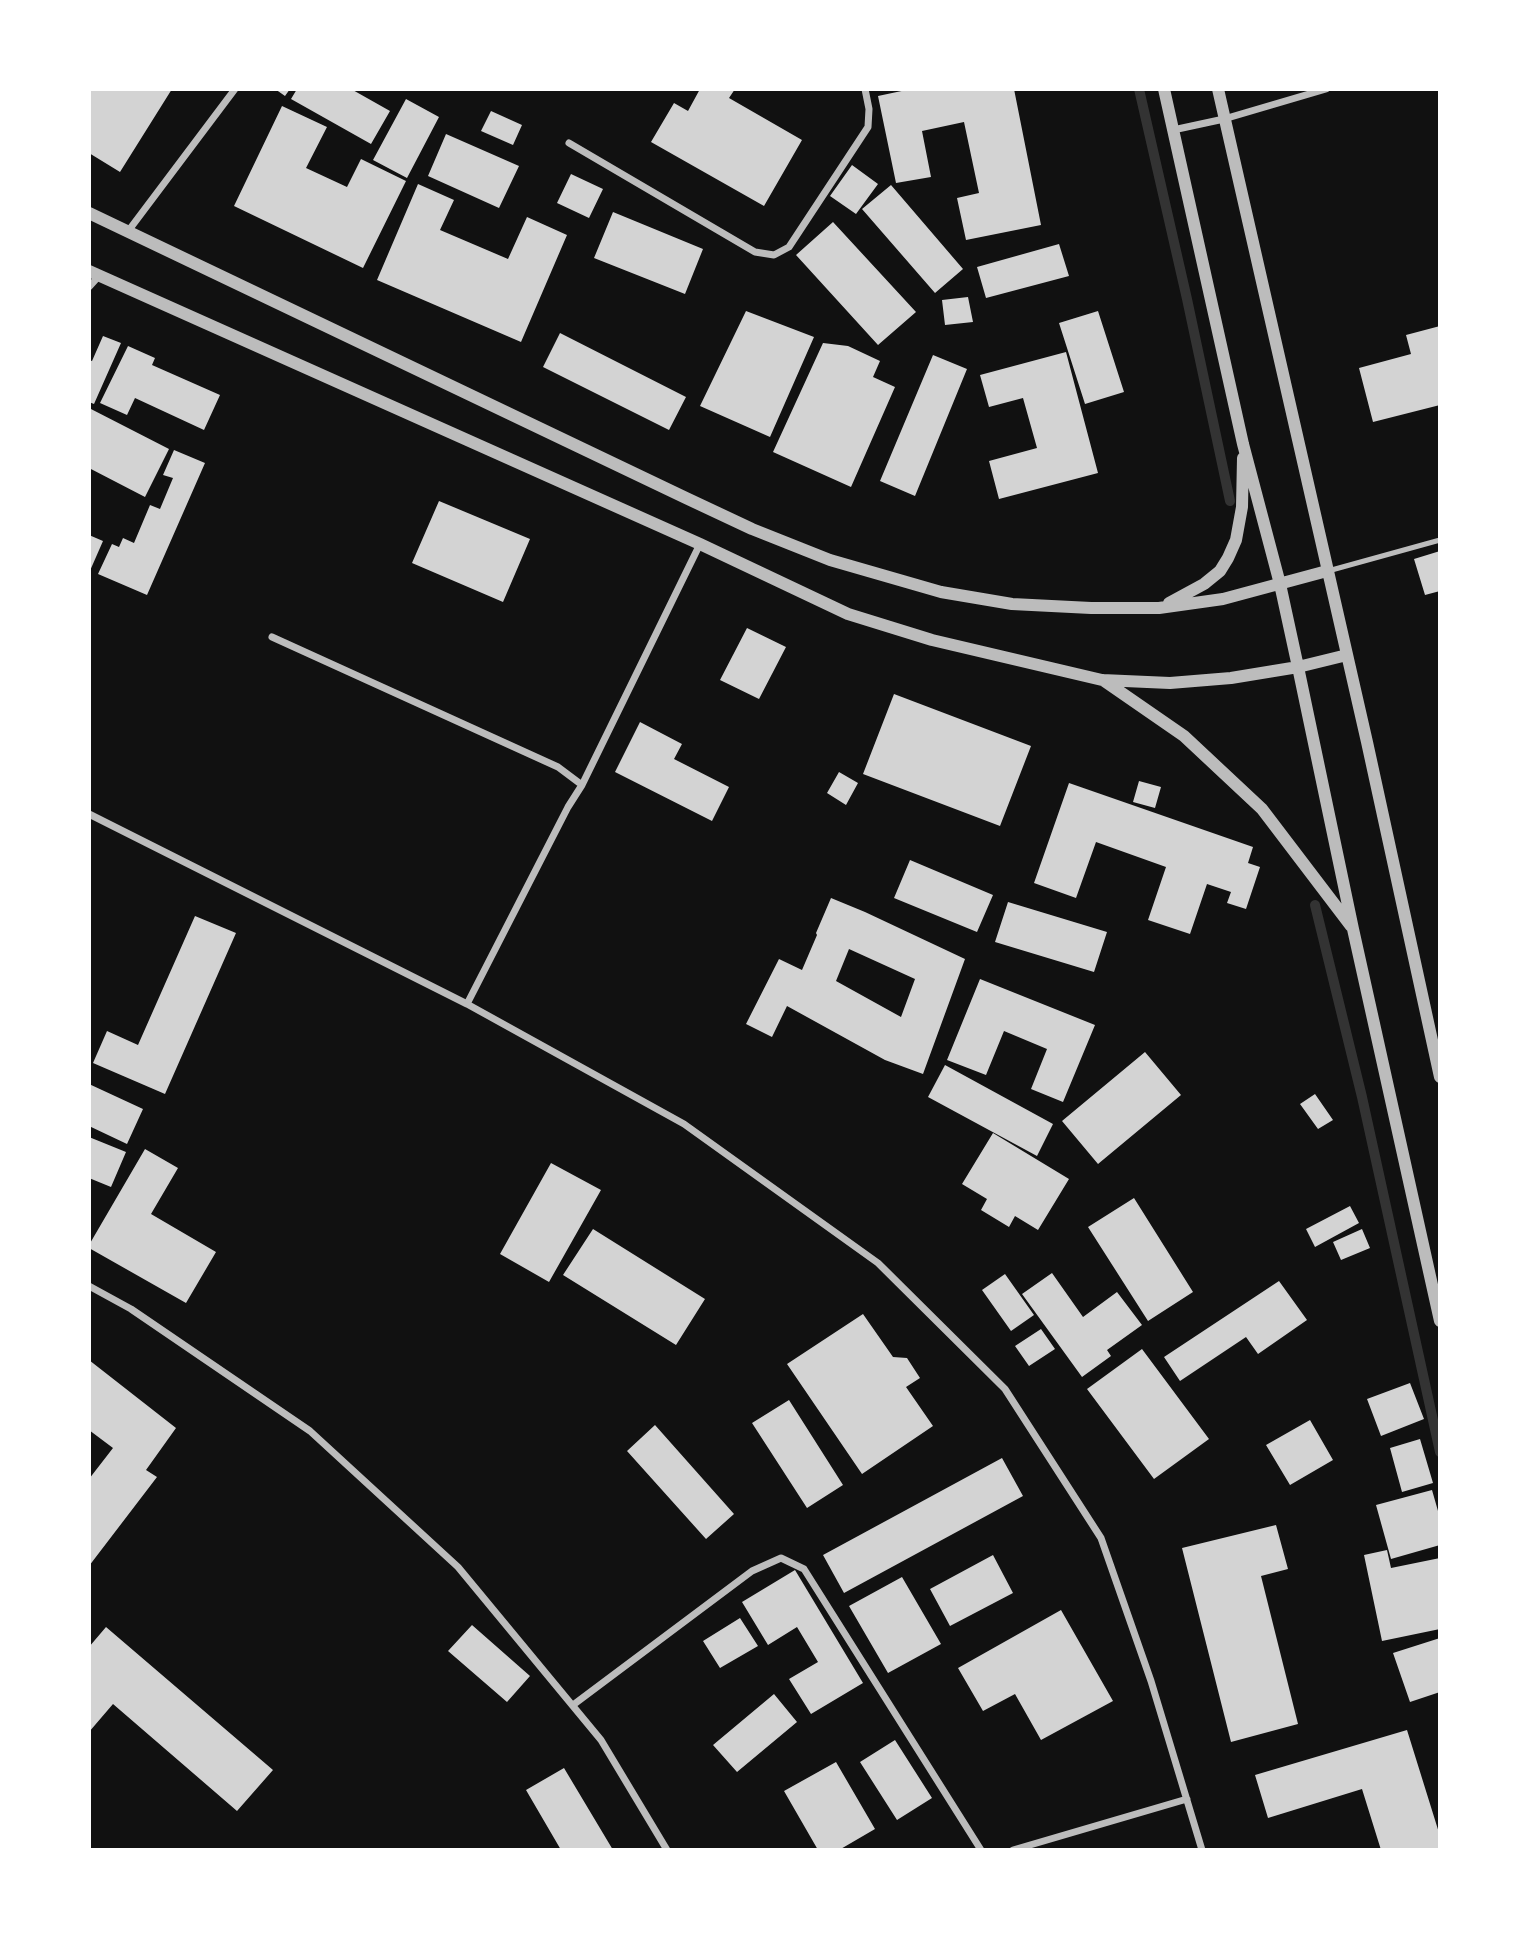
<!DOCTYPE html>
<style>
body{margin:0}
#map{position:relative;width:1529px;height:1939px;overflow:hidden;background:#111;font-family:Arial,sans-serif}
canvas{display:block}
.frame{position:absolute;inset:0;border:91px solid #fff;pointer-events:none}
</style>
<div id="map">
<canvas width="1529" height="1939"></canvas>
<div class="frame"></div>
</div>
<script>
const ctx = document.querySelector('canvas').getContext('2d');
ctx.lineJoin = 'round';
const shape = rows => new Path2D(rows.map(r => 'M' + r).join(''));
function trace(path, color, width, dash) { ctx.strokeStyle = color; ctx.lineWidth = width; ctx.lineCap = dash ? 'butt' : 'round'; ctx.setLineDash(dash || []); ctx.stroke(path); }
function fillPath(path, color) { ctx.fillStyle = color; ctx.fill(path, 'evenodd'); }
trace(shape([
 [1139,89,1187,299,1230,501],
 [1315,905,1362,1097,1440,1452]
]), '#333', 10);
fillPath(shape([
 [91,89,172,89,120,172,89,153],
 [275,89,290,89,285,96],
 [297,89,351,89,390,111,371,144,291,99],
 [700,89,735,89,729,98,802,140,764,206,651,142,674,103,688,111],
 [911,89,1014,89,1041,225,966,240,957,198,979,193,964,122,922,131,931,177,896,183,878,96],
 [406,99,439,117,407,178,373,160],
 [282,106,327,127,306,168,347,187,361,159,406,181,363,268,234,206],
 [491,111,522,125,513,145,481,131],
 [446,134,519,166,499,208,428,176],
 [852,165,878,184,856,214,830,196],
 [571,174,603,189,589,218,557,203],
 [418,184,454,200,440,230,508,259,527,217,567,235,521,342,377,280],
 [891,185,963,269,935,293,862,209],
 [613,212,703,249,685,294,594,258],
 [833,222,916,312,878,345,796,255],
 [1059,244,1069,276,986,298,977,267],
 [968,297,973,322,945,325,942,300],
 [746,311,814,337,770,437,700,406],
 [1098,311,1124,392,1085,404,1059,323],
 [1440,326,1440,405,1373,422,1359,368,1411,354,1406,335],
 [560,333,686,397,669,430,543,367],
 [103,336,121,343,94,404,89,402,89,360,92,361],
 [823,343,848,346,880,361,873,377,895,387,851,487,773,452],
 [128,346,155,358,152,365,220,395,204,430,135,398,127,415,100,403],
 [1066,352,1098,473,999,499,989,461,1037,448,1023,398,989,407,980,375],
 [933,355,967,369,915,496,880,481],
 [89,408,169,449,145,497,89,468],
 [174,450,205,463,147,595,98,574,112,544,119,547,123,538,134,543,150,505,160,509,173,478,163,475],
 [439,501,530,539,503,602,412,563],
 [89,535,103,541,89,573],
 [1440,551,1440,591,1425,595,1414,559],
 [747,628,786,647,759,699,720,680],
 [894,694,1031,746,1000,826,863,774],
 [640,722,682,744,674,759,729,787,712,821,615,772],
 [839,772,858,783,846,805,827,793],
 [1139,781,1161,787,1155,808,1133,802],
 [1069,783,1253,847,1248,863,1260,867,1246,909,1227,903,1231,892,1207,884,1190,934,1148,920,1166,867,1096,842,1076,898,1034,883],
 [910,860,993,895,977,932,894,898],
 [831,898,865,912,965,959,923,1074,885,1060,787,1006,772,1037,746,1024,779,959,802,970,817,935,816,933],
 [849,949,915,979,901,1017,836,981],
 [1008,902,1107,932,1094,972,995,942],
 [195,916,236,933,165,1094,93,1063,107,1031,138,1045],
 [980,979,1095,1025,1063,1102,1031,1089,1047,1049,1004,1031,986,1075,947,1060],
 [1145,1052,1181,1095,1098,1164,1062,1121],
 [945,1065,1053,1124,1037,1156,928,1097],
 [89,1084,143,1109,127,1144,89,1126],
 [1315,1094,1333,1120,1318,1129,1300,1104],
 [993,1133,1069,1179,1038,1230,1015,1216,1009,1227,981,1210,987,1199,962,1184],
 [89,1137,126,1152,111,1187,89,1178],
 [145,1149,178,1168,151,1214,216,1252,186,1303,89,1248,89,1245],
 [551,1163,601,1190,549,1282,500,1254],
 [1134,1198,1193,1292,1148,1321,1088,1227],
 [1350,1206,1359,1223,1315,1247,1306,1229],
 [593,1229,705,1299,676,1345,563,1275],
 [1362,1229,1370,1248,1341,1260,1333,1242],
 [1052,1273,1083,1317,1117,1292,1142,1325,1107,1350,1111,1356,1082,1377,1022,1294],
 [1005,1274,1034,1315,1011,1331,982,1290],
 [1279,1281,1307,1320,1258,1354,1246,1337,1180,1381,1164,1357],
 [863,1314,893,1357,907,1358,920,1378,906,1387,933,1426,862,1474,787,1364],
 [1041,1329,1055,1349,1029,1366,1015,1346],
 [1142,1349,1209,1439,1154,1479,1087,1389],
 [89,1360,176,1428,146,1470,157,1477,89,1566,89,1479,113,1448,89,1430],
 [1410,1383,1424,1419,1381,1436,1367,1399],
 [789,1400,843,1485,807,1508,752,1423],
 [1310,1420,1333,1460,1290,1485,1266,1445],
 [655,1425,734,1514,706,1539,627,1451],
 [1420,1439,1433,1483,1402,1492,1390,1448],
 [1002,1458,1023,1496,844,1593,823,1555],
 [1432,1490,1440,1518,1440,1545,1391,1559,1376,1505],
 [1276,1525,1288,1569,1261,1576,1298,1724,1231,1742,1182,1548],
 [1387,1550,1391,1568,1440,1558,1440,1629,1382,1641,1364,1555],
 [993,1555,1013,1593,950,1626,930,1589],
 [795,1570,863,1683,811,1714,789,1679,818,1662,797,1627,768,1645,742,1602],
 [902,1577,941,1644,888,1673,849,1606],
 [1061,1610,1113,1701,1041,1740,1015,1694,983,1711,958,1668],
 [740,1618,758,1646,720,1668,703,1641],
 [472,1625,530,1676,507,1702,448,1651],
 [106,1627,273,1770,237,1811,113,1704,89,1732,89,1647],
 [1440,1638,1440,1692,1410,1702,1393,1653],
 [774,1694,797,1722,737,1772,713,1745],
 [1407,1730,1440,1836,1440,1850,1381,1850,1362,1789,1268,1818,1255,1775],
 [895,1740,932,1798,897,1820,860,1762],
 [836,1762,875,1829,839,1850,818,1850,784,1791],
 [564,1768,613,1850,561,1850,526,1790]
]), '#d3d3d3');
trace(shape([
 [1328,571,1440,540]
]), '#bcbcbc', 5);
trace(shape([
 [1173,130,1224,119,1326,89],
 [569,143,755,252,774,255,789,247,868,127,869,109,865,89],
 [129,230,235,89],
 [89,287,99,276],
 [272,637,558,767,582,785],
 [89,814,467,1004,684,1124,878,1263,1005,1389,1101,1538,1151,1681,1202,1850],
 [467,1004,568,807,582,785,700,544],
 [89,1286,131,1309,310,1431,458,1567,601,1740,667,1850],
 [573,1705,752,1571,781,1558,804,1569,981,1850],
 [1013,1850,1187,1799]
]), '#bcbcbc', 7);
trace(shape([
 [1164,89,1243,444,1280,584,1298,667,1353,929,1440,1321],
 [1218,89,1367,742,1440,1077],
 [89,213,686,498,752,529,830,560,941,592,1012,604,1091,608,1159,608,1223,599,1327,571],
 [89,271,700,544,848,614,932,640,1102,680,1170,683,1231,678,1298,667,1347,655],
 [1169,603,1204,584,1220,571,1228,558,1236,540,1242,507,1243,458],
 [1103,680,1184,736,1262,809,1351,926]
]), '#bcbcbc', 12);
</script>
